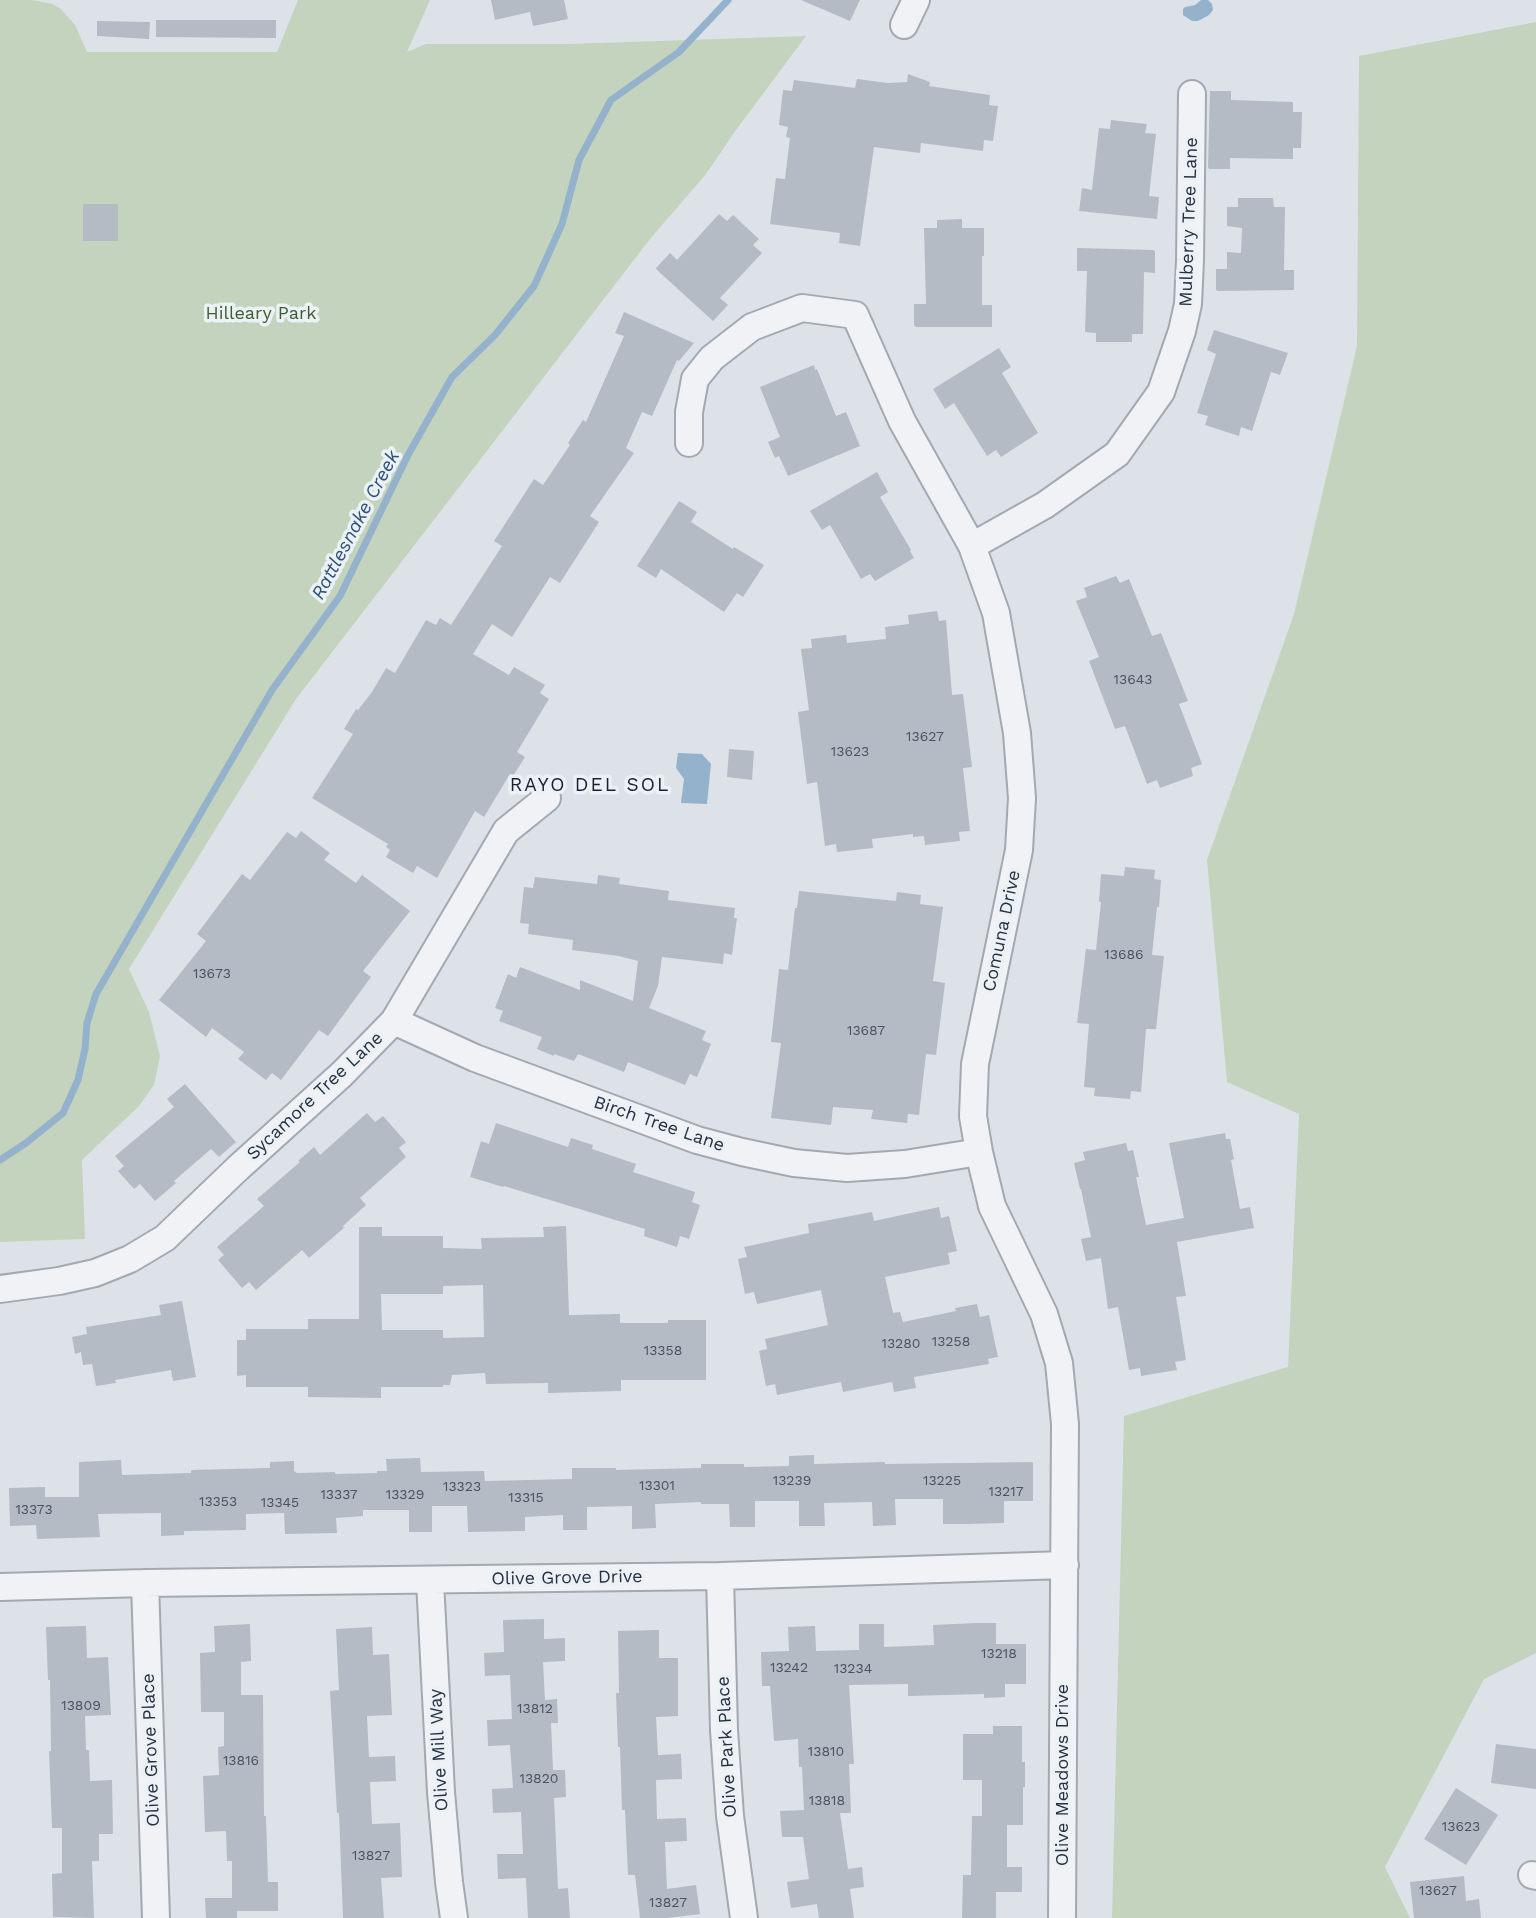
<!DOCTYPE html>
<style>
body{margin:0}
canvas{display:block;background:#dde2e8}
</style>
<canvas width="1536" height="1918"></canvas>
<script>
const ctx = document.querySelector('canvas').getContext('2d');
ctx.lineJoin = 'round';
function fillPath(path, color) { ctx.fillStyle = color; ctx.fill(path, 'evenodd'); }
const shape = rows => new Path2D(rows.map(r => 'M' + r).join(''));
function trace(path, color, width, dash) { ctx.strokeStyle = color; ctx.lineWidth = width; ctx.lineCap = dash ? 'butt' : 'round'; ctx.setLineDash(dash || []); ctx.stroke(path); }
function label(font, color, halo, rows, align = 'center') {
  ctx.font = font + ' "Work Sans",sans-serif'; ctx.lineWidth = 7; ctx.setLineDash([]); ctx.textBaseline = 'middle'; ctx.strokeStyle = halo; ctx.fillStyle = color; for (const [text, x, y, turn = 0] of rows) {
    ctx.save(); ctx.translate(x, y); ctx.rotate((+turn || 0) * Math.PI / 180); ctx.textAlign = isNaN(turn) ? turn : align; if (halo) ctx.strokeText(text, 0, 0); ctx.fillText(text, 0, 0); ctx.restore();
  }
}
fillPath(shape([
 [0,0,32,0,53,4,61,9,75,25,87,52,277,52,298,0,430,0,407,52,426,44,569,44,806,36,736,130,706,174,650,239,296,699,129,969,149,1012,160,1056,154,1085,139,1106,82,1160,85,1239,0,1242],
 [1536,22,1536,1653,1484,1679,1385,1867,1410,1918,1112,1918,1124,1416,1288,1367,1299,1114,1227,1082,1207,860,1294,614,1357,346,1359,56]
]), '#c4d3bd');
fillPath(shape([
 [1201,0,1208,0,1212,4,1213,10,1209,15,1198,21,1192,21,1183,15,1183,9,1185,7,1195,5],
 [678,753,702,754,711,764,707,804,681,803,684,779,676,768]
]), '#94b2cc');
trace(shape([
 [0,1160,26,1143,63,1113,78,1080,85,1049,87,1023,96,994,272,690,340,596,408,455,452,377,495,335,534,286,562,224,579,160,611,100,679,52,728,0]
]), '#94b2cc', 7);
fillPath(shape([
 [491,0,564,0,568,19,533,26,530,12,495,20],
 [801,0,860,0,850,21],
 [156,20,276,20,276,38,156,37],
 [97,21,150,22,149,39,97,36],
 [908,74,930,82,929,86,990,95,989,105,998,106,993,141,984,140,983,151,921,143,920,153,874,147,860,246,839,243,840,233,770,224,776,178,785,179,790,138,786,137,788,127,779,125,783,90,792,91,794,80,855,88,857,79,888,83,907,82],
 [1210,91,1231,91,1231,100,1293,102,1293,112,1302,112,1301,148,1293,148,1293,159,1230,158,1230,169,1209,169,1208,167],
 [1111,120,1147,124,1145,133,1156,134,1149,196,1159,197,1157,219,1079,211,1082,188,1092,190,1099,128,1110,129],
 [1238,198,1273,198,1274,207,1285,207,1284,270,1294,270,1294,290,1218,291,1216,290,1216,269,1227,269,1227,252,1241,253,1242,228,1227,226,1227,207,1238,207],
 [83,204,118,204,118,241,83,241],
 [719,214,727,221,733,215,759,239,753,245,762,253,720,298,728,305,713,321,657,270,656,268,670,253,677,260],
 [962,219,962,228,984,228,984,256,982,256,982,305,992,305,992,327,916,327,914,325,914,304,926,304,924,228,937,228,937,220],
 [1077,248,1154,250,1155,252,1155,273,1144,272,1143,334,1132,334,1132,342,1096,342,1096,333,1085,332,1087,271,1077,271],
 [624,312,694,343,679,361,677,360,652,416,642,412,626,448,634,453,590,516,599,522,560,583,550,577,512,637,492,624,473,654,509,675,514,667,545,685,540,693,549,699,517,752,525,757,513,776,510,774,484,817,475,811,437,878,417,866,413,873,386,857,390,850,386,847,388,844,312,798,353,734,344,729,356,709,358,710,372,692,386,668,395,673,426,620,436,625,440,618,451,625,502,546,494,541,534,479,543,485,570,445,568,443,583,420,586,422,624,336,615,333],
 [1214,330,1288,353,1280,375,1271,372,1252,431,1241,427,1239,436,1205,425,1208,416,1197,413,1216,354,1207,350],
 [999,348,1011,367,1002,373,1038,433,1001,457,996,450,987,456,954,403,945,409,933,389],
 [814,365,815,370,817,369,836,416,846,412,860,446,788,476,779,456,775,458,768,442,780,437,760,387],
 [877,472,888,492,880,497,911,550,910,551,914,558,875,581,870,574,861,579,830,525,822,530,810,511],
 [679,501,697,512,691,522,733,549,734,547,764,565,743,597,737,593,724,612,661,569,656,578,637,566],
 [1116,576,1120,583,1129,579,1152,636,1161,633,1188,701,1179,704,1202,764,1191,768,1193,776,1160,788,1157,780,1147,784,1125,726,1115,729,1089,661,1099,657,1076,601,1087,597,1084,588],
 [937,611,939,621,946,620,952,695,963,694,972,767,963,768,970,831,959,832,960,841,925,845,924,836,913,837,913,834,872,839,873,848,837,852,836,844,825,846,817,782,807,784,798,712,809,710,801,649,812,648,811,639,846,635,847,643,886,639,885,627,909,624,908,615],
 [729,749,754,751,752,780,727,777],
 [301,831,330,853,324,860,356,883,362,875,410,911,363,971,371,977,328,1036,319,1030,281,1080,272,1073,266,1080,238,1059,244,1052,212,1028,206,1037,159,1000,206,941,197,934,242,874,250,880,287,832,296,838],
 [1125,867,1155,870,1154,879,1161,880,1159,907,1157,907,1152,955,1164,956,1156,1029,1146,1029,1141,1092,1131,1091,1130,1099,1094,1096,1095,1088,1084,1087,1089,1024,1077,1023,1086,949,1096,950,1101,902,1099,902,1101,874,1124,876],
 [598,875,620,878,619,884,669,891,668,900,735,908,734,918,737,918,732,955,724,953,723,964,662,957,658,986,649,1008,706,1031,702,1040,711,1044,697,1077,690,1074,685,1085,628,1062,624,1072,578,1054,574,1061,554,1054,554,1056,537,1049,542,1037,499,1021,503,1011,495,1008,508,974,516,978,520,967,580,990,580,980,633,1001,638,961,619,956,572,950,573,940,528,934,529,924,520,923,524,887,533,888,535,877,597,884],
 [799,891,896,901,897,892,921,895,920,904,943,907,933,981,945,983,936,1055,926,1054,919,1115,908,1114,907,1123,871,1119,873,1110,833,1107,831,1125,771,1118,781,1043,771,1042,779,969,788,970,795,908,797,908],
 [185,1084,236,1142,219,1157,211,1149,174,1181,176,1183,155,1201,140,1184,134,1189,118,1171,124,1166,115,1156,174,1107,167,1099],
 [367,1113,375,1122,383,1116,406,1142,399,1148,406,1157,360,1198,366,1205,342,1227,345,1227,309,1258,302,1250,256,1290,249,1282,242,1288,218,1260,224,1255,217,1247,264,1206,257,1199,300,1162,298,1161,314,1147,320,1155],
 [496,1123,568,1147,571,1138,593,1145,592,1149,636,1164,633,1172,695,1192,692,1202,700,1205,689,1239,680,1236,677,1247,644,1236,645,1229,504,1186,503,1187,470,1177,481,1141,489,1144],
 [1225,1133,1226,1139,1230,1139,1234,1159,1231,1160,1240,1209,1250,1207,1254,1228,1177,1242,1186,1296,1176,1297,1186,1360,1175,1362,1177,1370,1141,1376,1140,1368,1129,1370,1118,1307,1108,1309,1101,1258,1086,1261,1081,1239,1091,1237,1081,1189,1080,1189,1074,1163,1085,1160,1083,1152,1126,1143,1128,1151,1133,1150,1139,1177,1136,1177,1146,1225,1184,1218,1169,1143],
 [939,1207,941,1218,949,1216,957,1251,948,1253,950,1264,885,1277,893,1313,900,1312,903,1322,956,1311,955,1308,977,1304,980,1317,989,1315,998,1357,988,1359,989,1364,914,1377,916,1388,894,1392,892,1382,843,1392,841,1382,777,1395,775,1384,766,1386,759,1351,767,1349,765,1339,828,1325,821,1290,757,1304,754,1292,745,1294,738,1259,747,1257,744,1247,809,1233,808,1224,872,1212,874,1221],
 [566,1226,569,1315,620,1314,620,1323,668,1323,668,1320,706,1320,706,1380,621,1380,621,1391,548,1393,548,1383,486,1384,485,1373,452,1375,450,1385,443,1385,443,1387,381,1387,381,1398,308,1397,308,1387,246,1387,246,1375,237,1376,237,1340,246,1340,246,1329,308,1329,308,1319,359,1319,359,1227,382,1227,382,1236,443,1236,443,1248,482,1249,481,1238,544,1237,543,1227],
 [483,1285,484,1337,443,1338,443,1330,382,1330,381,1294,443,1294,443,1286],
 [182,1301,196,1377,173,1381,171,1370,115,1380,116,1383,96,1386,92,1364,83,1365,81,1352,75,1354,72,1337,87,1334,86,1327,161,1315,159,1305],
 [814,1455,814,1464,885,1462,885,1464,1033,1462,1033,1501,1004,1501,1004,1523,968,1524,943,1524,943,1499,895,1499,896,1525,873,1526,872,1502,824,1503,825,1526,799,1526,799,1501,755,1501,755,1527,730,1527,729,1504,701,1504,701,1502,655,1504,656,1528,632,1529,632,1506,587,1507,587,1530,563,1530,563,1515,525,1517,525,1531,468,1532,467,1506,432,1506,432,1532,409,1532,409,1510,363,1510,363,1516,336,1518,337,1533,285,1534,284,1513,246,1514,246,1530,184,1531,184,1535,161,1536,161,1513,98,1514,100,1537,37,1539,36,1525,10,1526,9,1488,45,1487,45,1497,79,1497,79,1462,121,1460,122,1475,191,1473,191,1470,270,1468,270,1462,294,1461,294,1471,297,1473,335,1472,335,1474,377,1473,377,1471,387,1471,386,1459,420,1458,421,1472,484,1471,485,1481,572,1479,572,1468,616,1468,616,1470,701,1468,701,1464,744,1464,744,1467,789,1466,789,1456],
 [544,1619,544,1639,565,1638,565,1661,543,1662,545,1700,557,1699,558,1723,551,1723,553,1770,565,1770,566,1797,554,1798,558,1889,568,1888,570,1918,528,1918,526,1878,498,1879,497,1854,523,1854,521,1812,493,1813,492,1789,513,1788,510,1745,488,1746,487,1720,512,1719,510,1675,485,1676,484,1653,504,1652,503,1620],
 [977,1623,996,1623,996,1644,1026,1644,1026,1684,1005,1684,1005,1697,984,1698,984,1694,908,1696,908,1684,849,1685,854,1764,849,1764,851,1813,840,1813,848,1869,862,1867,864,1887,850,1889,854,1918,819,1918,817,1904,791,1908,787,1882,809,1879,803,1837,782,1837,780,1811,804,1810,802,1767,799,1767,798,1739,774,1741,770,1686,762,1686,761,1652,789,1651,788,1627,815,1626,816,1651,859,1650,859,1624,884,1624,884,1647,934,1645,933,1625],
 [250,1624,251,1661,241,1662,241,1695,263,1695,264,1816,266,1816,268,1882,278,1882,278,1911,237,1911,237,1918,206,1918,205,1898,232,1898,232,1861,227,1861,226,1831,205,1832,203,1776,219,1775,218,1747,224,1746,224,1712,201,1712,200,1653,215,1652,214,1626],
 [86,1626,87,1658,108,1657,111,1715,85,1716,86,1750,89,1750,90,1781,112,1780,113,1834,99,1834,99,1861,92,1861,94,1918,53,1917,52,1874,62,1873,62,1828,52,1828,49,1751,51,1751,50,1680,48,1680,46,1627],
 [372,1627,373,1655,389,1654,392,1715,367,1716,369,1757,395,1756,396,1781,370,1782,372,1824,400,1823,402,1877,381,1878,384,1918,343,1918,339,1813,337,1813,330,1691,339,1690,336,1629],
 [659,1630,659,1658,678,1658,678,1716,656,1717,658,1755,681,1754,682,1779,656,1780,657,1819,686,1818,687,1841,665,1842,667,1889,696,1885,700,1914,667,1918,640,1918,635,1875,628,1875,625,1810,622,1810,620,1747,618,1747,616,1693,619,1693,618,1631],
 [993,1726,1022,1726,1022,1762,1025,1762,1025,1787,1023,1787,1023,1825,1007,1825,1007,1867,1022,1867,1022,1892,996,1892,996,1918,962,1918,963,1875,971,1875,972,1816,982,1816,982,1780,963,1780,963,1734,993,1734],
 [1496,1744,1536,1749,1536,1789,1491,1783],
 [1456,1788,1498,1815,1466,1865,1424,1839],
 [1464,1876,1466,1901,1479,1899,1481,1918,1414,1918,1410,1882]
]), '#b4bbc5');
const minor = shape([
 [904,25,916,0],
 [689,443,689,412,695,379,712,358,752,327,802,308,855,315,902,421,972,546,996,613,1017,733,1022,798,1019,850,975,1064,973,1116,979,1152,992,1206,1044,1314,1059,1363,1065,1424,1062,1918],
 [972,546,1045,505,1117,454,1161,392,1182,331,1188,304,1190,260,1192,94],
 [394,1021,475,1058,697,1140,742,1152,794,1163,847,1168,905,1164,979,1152],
 [0,1289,59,1281,95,1273,130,1259,165,1238,238,1168,342,1074,394,1021,506,831,547,798],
 [720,1576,724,1730,730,1816,744,1918],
 [430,1581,441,1792,449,1882,454,1918],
 [145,1583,156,1918],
 [0,1587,145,1583,720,1576,1065,1565],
 [1532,1875,1536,1876]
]);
trace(minor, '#a2a9b2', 30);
trace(minor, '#f0f2f6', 26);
label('14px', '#495361', null, [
 ["13643",1133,680],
 ["13627",925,737],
 ["13623",850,752],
 ["13686",1124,955],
 ["13673",212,974],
 ["13687",866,1031],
 ["13258",951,1342],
 ["13280",901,1344],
 ["13358",663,1351],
 ["13239",792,1481],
 ["13225",942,1481],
 ["13301",657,1486],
 ["13323",462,1487],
 ["13217",1006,1492],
 ["13337",339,1495],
 ["13329",405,1495],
 ["13315",526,1498],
 ["13353",218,1502],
 ["13345",280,1503],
 ["13373",34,1510],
 ["13218",999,1654],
 ["13242",789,1668],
 ["13234",853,1669],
 ["13809",81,1706],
 ["13812",535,1709],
 ["13810",826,1752],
 ["13816",241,1761],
 ["13820",539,1779],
 ["13818",827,1801],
 ["13623",1461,1827],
 ["13827",371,1856],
 ["13627",1438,1891],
 ["13827",668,1903]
]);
label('18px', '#253040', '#ecf1f6', [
 ["Mulberry Tree Lane",1189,222,-88],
 ["Comuna Drive",1002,931,-78],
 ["Sycamore Tree Lane",315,1096,-43],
 ["Birch Tree Lane",659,1124,19],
 ["Olive Grove Drive",567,1578,-1],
 ["Olive Park Place",727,1747,-93],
 ["Olive Grove Place",151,1750,-92],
 ["Olive Mill Way",439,1750,-93],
 ["Olive Meadows Drive",1063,1775,-90]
]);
label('18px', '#3c5d31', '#ecf1f6', [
 ["Hilleary Park",261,314]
]);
label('italic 19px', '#2c5277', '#ecf1f6', [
 ["Rattlesnake Creek",356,525,-62]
]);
ctx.letterSpacing = '2px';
label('19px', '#182131', '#ecf1f6', [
 ["RAYO DEL SOL",590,785]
]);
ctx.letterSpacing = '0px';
</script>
